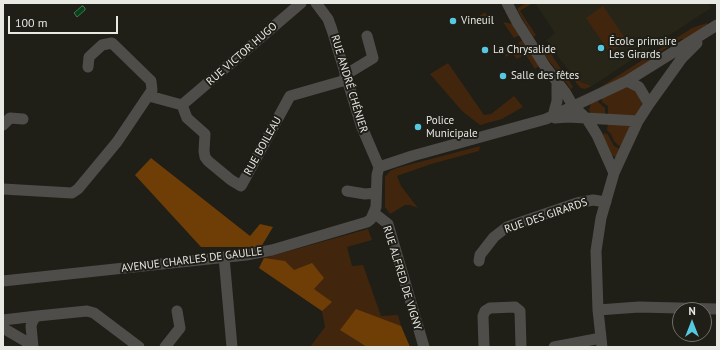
<!DOCTYPE html>
<meta charset="utf-8">
<style>
body{margin:0}
#map{position:relative;width:720px;height:350px;overflow:hidden;background:#1f1e17;font-family:"PT Sans",sans-serif}
canvas{display:block}
.frame{position:absolute;inset:0;border:4px solid #e9e9e4;pointer-events:none}
.north{position:absolute;left:672px;top:302px;width:40px;height:40px;box-sizing:border-box;background:#1f1e17;border:1px solid #706f69;border-radius:50%;rotate:0deg;font-size:11px;font-weight:700;line-height:16px;text-align:center;color:#e9e9e4}
.north::after{content:'';display:block;margin:auto;width:14px;height:18px;background:#56c9e1;clip-path:polygon(50% 0,100% 100%,50% 72%,0 100%)}
.scale{position:absolute;left:8px;top:16px;width:110px;height:18px;box-sizing:border-box;border:2px solid #e9e9e4;border-top:0;padding-left:5px;font-size:12px;line-height:14px;white-space:nowrap;color:#e9e9e4;-webkit-text-stroke:3px #1f1e17;paint-order:stroke}
</style>
<div id="map">
<canvas width="720" height="350"></canvas>
<div class="frame"></div>
<div class="north">N</div>
<div class="scale">100 m</div>
</div>
<script>
const ctx = document.querySelector('canvas').getContext('2d');
ctx.lineJoin = 'round';
function fillPath(path, color) { ctx.fillStyle = color; ctx.fill(path, 'evenodd'); }
const shape = rows => new Path2D(rows.map(r => 'M' + r).join(''));
function trace(path, color, width, dash) { ctx.strokeStyle = color; ctx.lineWidth = width; ctx.lineCap = dash ? 'butt' : 'round'; ctx.setLineDash(dash || []); ctx.stroke(path); }
function label(font, color, halo, rows, align = 'center') {
  ctx.font = font + ' "PT Sans",sans-serif'; ctx.lineWidth = 4; ctx.setLineDash([]); ctx.textBaseline = 'middle'; ctx.strokeStyle = halo; ctx.fillStyle = color; for (const [text, x, y, turn = 0] of rows) {
    ctx.save(); ctx.translate(x, y); ctx.rotate((+turn || 0) * Math.PI / 180); ctx.textAlign = isNaN(turn) ? turn : align; if (halo) ctx.strokeText(text, 0, 0); ctx.fillText(text, 0, 0); ctx.restore();
  }
}
fillPath(shape([
 [535,3,708,3,711,8,592,86,581,82,573,77,554,51,546,40,555,33]
]), '#262518');
fillPath(shape([
 [526,3,531,4,520,11,536,35,533,37,518,11,518,8],
 [603,6,627,41,610,53,586,18],
 [485,12,490,20,480,26,475,19],
 [503,22,513,24,520,35,514,38],
 [707,23,708,25,688,39,681,39,654,56,647,64,599,91,599,88,692,28],
 [523,40,540,66,535,69,518,43],
 [516,48,522,56,517,59,512,53,506,57,505,55],
 [545,51,551,54,573,87,571,89,543,53],
 [448,63,484,115,491,114,514,96,523,107,502,119,480,125,462,111,430,74],
 [573,77,581,82,592,86,585,89,581,88,577,84],
 [621,87,630,87,636,90,642,102,641,108,639,113,633,117,608,116,608,106,602,102,602,97],
 [598,100,599,103,605,108,605,116,591,114,589,110,591,103],
 [608,123,628,125,630,126,623,148,618,145,614,141,611,134,607,130],
 [605,133,608,135,614,146,622,150,617,157,615,157,611,155,602,135],
 [480,146,479,151,431,164,397,176,401,186,418,208,410,205,405,205,390,214,385,207,385,177,390,171,397,168],
 [368,229,372,240,347,247,352,266,363,265,381,316,398,315,401,326,410,347,310,347,325,327,322,311,259,268,264,258]
]), '#41260d');
fillPath(shape([
 [151,158,250,236,260,224,273,227,261,247,201,247,135,175],
 [264,258,285,261,294,270,312,263,324,278,314,289,332,302,322,311,259,268],
 [356,309,401,326,410,347,367,347,340,330]
]), '#6f3e07');
const water = shape([
 [82,6,83,6,85,8,85,10,77,17,74,13,82,6]
]);
fillPath(water, '#044217');
trace(water, '#497454', 1);
trace(shape([
 [316,3,328,19,332,30,361,125,379,167],
 [507,3,517,22,545,66,565,92,573,106,587,119,597,135,614,173],
 [345,75,373,58,367,36],
 [627,81,639,87,649,104],
 [149,96,182,105,187,118,205,134,204,151,205,157,208,161,231,180,241,186,290,96,346,80],
 [182,105,301,3],
 [553,116,557,101,557,83],
 [555,118,568,117,638,121],
 [3,125,10,118,23,119],
 [379,167,412,156,546,119,627,81,717,25],
 [3,189,72,193,78,189,117,142,152,90,151,81,112,43,102,45,89,57,88,67],
 [347,191,365,194,376,193],
 [374,213,388,224,424,347],
 [224,257,232,347],
 [479,261,480,255,494,237,507,227,577,203,593,200,606,202],
 [3,281,246,255,272,250,367,222,371,219,376,207,377,175,379,167],
 [598,310,639,307,717,309],
 [3,320,37,316],
 [3,328,32,345],
 [33,347,31,326,33,320,37,316,87,311,94,313,139,347],
 [165,347,180,328,177,311],
 [484,347,483,316,485,311,490,308,515,307,520,311,521,347],
 [554,347,601,338],
 [602,347,598,310,596,251,601,218,614,173,638,121,649,104,682,58,697,43]
]), '#4f4d4a', 11);
for (const [x, y, r, color] of [
 [453,21,4,"#56c9e1"],
 [601,48,4,"#56c9e1"],
 [485,50,4,"#56c9e1"],
 [503,76,4,"#56c9e1"],
 [418,127,4,"#56c9e1"]
]) { const dot = new Path2D(); dot.arc(x, y, r, 0, 2 * Math.PI); ctx.fillStyle = color; ctx.fill(dot); trace(dot, '#1f1e17', 1.5); }
label('11px', '#e9e9e4', '#1f1e17', [
 ["Vineuil",461,21],
 ["École primaire",609,42],
 ["Les Girards",609,55],
 ["La Chrysalide",493,50],
 ["Salle des fêtes",511,76],
 ["Police",426,121],
 ["Municipale",426,134]
], 'left');
label('11px', '#e9e9e4', '#1f1e17', [
 ["RUE VICTOR HUGO",242,54,-41],
 ["RUE ANDRÉ CHÉNIER",349,84,73],
 ["RUE BOILEAU",263,146,-61],
 ["RUE DES GIRARDS",546,216,-19],
 ["AVENUE CHARLES DE GAULLE",192,260,-7],
 ["RUE ALFRED DE VIGNY",402,278,73]
]);
</script>
